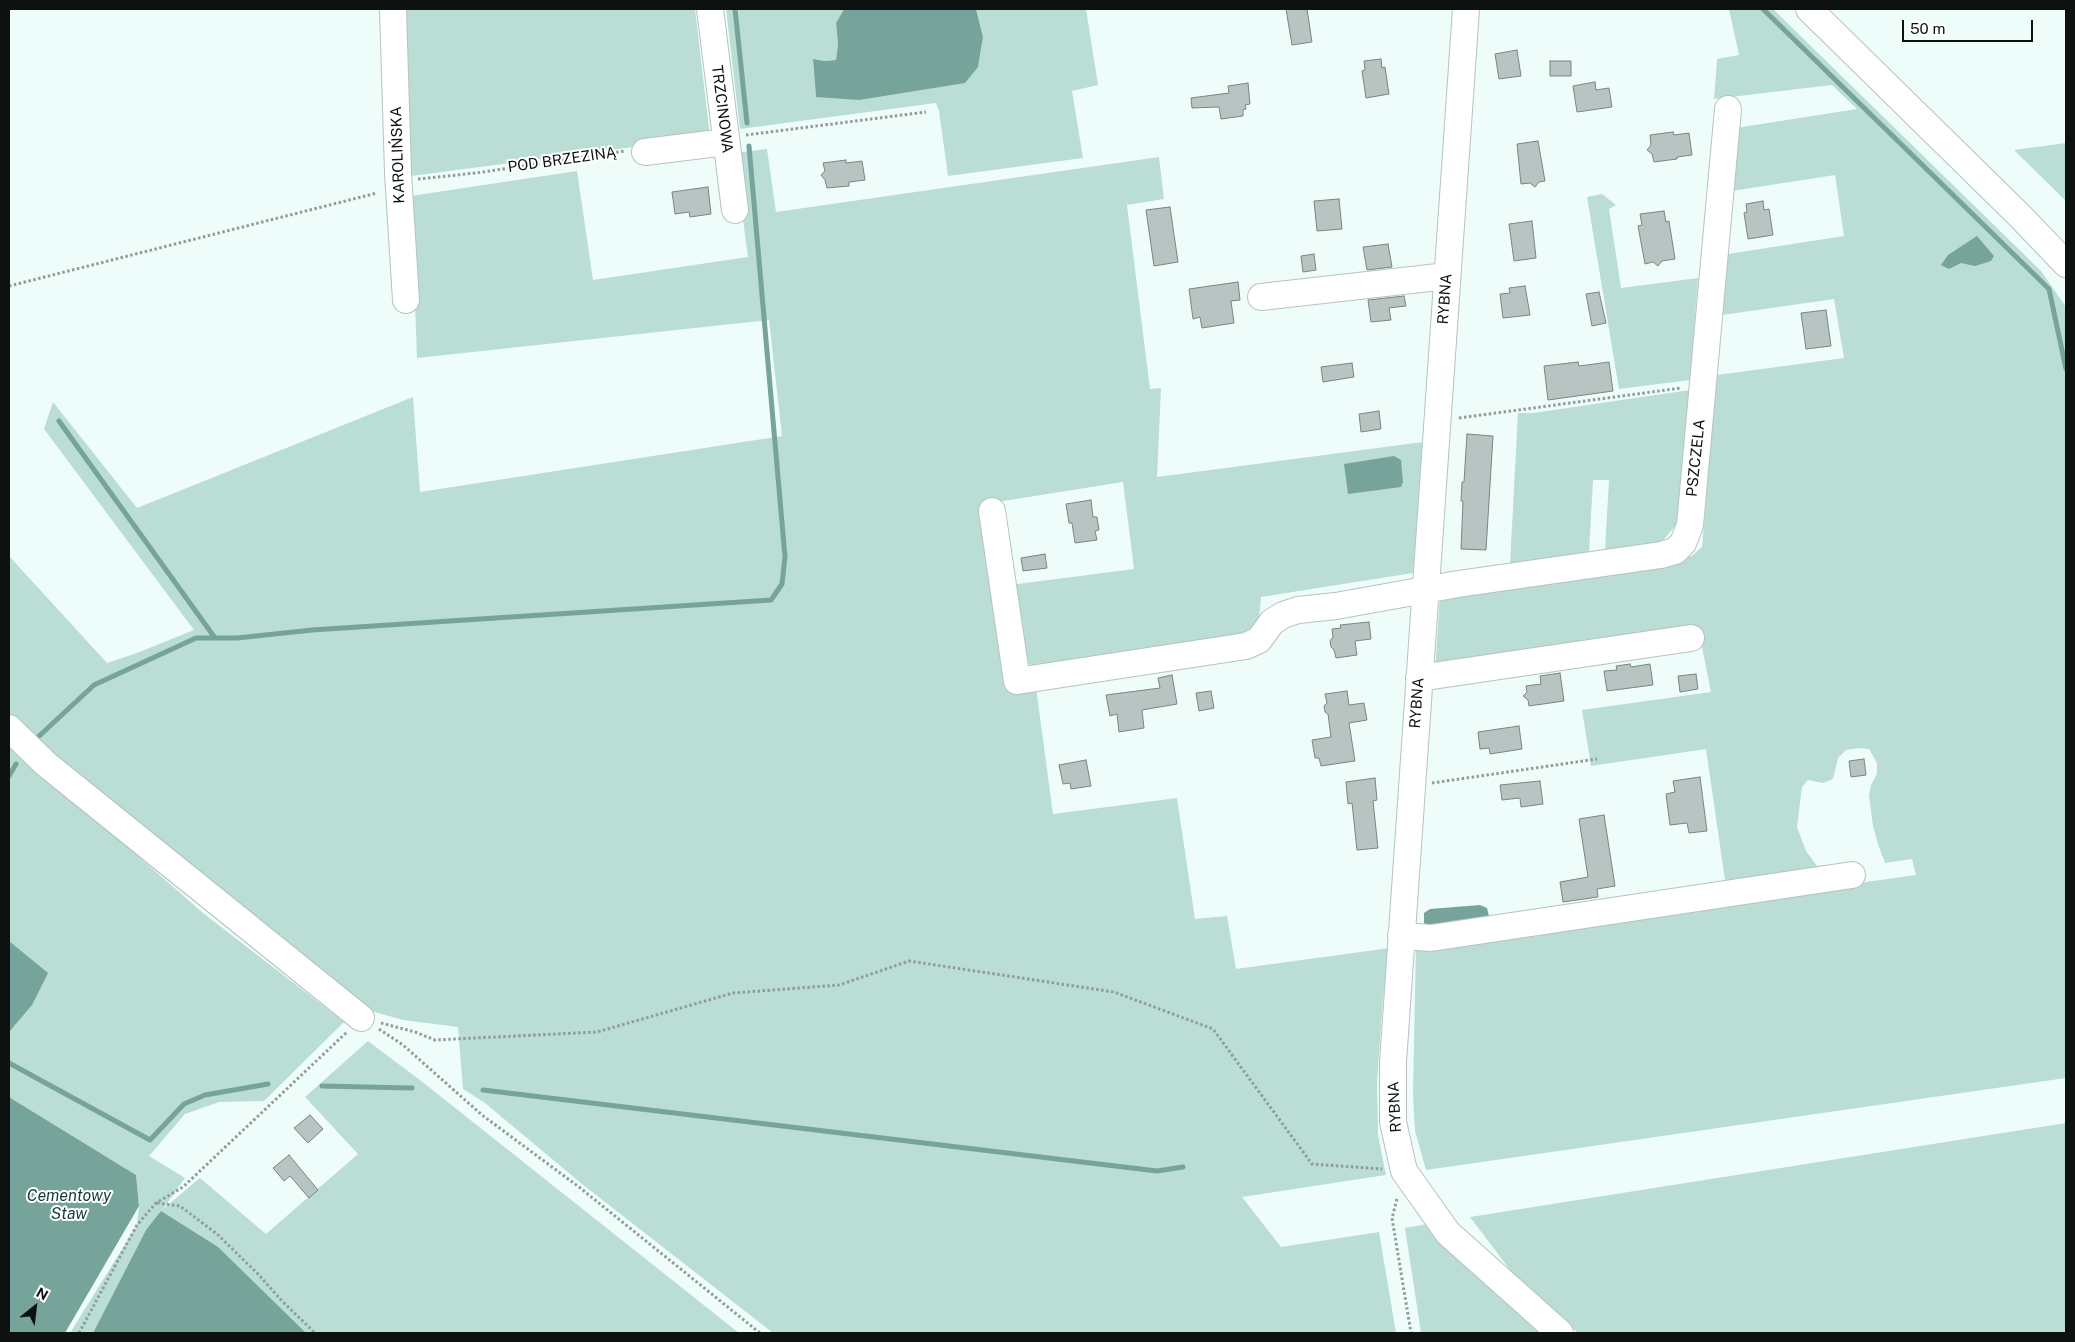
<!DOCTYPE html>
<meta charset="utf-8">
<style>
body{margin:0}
#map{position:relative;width:2075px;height:1342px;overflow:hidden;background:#effdfa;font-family:"Public Sans",sans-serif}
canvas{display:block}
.frame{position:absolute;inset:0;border:10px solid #0d1211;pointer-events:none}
.north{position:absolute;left:10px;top:1282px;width:50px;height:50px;-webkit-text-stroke:4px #fff;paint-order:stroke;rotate:29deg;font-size:14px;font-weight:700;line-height:20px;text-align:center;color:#0d1211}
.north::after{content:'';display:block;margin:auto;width:18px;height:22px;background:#0d1211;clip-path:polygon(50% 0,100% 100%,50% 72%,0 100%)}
.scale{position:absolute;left:1902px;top:20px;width:131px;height:22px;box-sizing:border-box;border:2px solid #0d1211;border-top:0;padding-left:6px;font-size:15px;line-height:18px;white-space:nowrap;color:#0d1211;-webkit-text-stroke:4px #fff;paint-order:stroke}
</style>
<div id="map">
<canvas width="2075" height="1342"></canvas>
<div class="frame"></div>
<div class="north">N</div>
<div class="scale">50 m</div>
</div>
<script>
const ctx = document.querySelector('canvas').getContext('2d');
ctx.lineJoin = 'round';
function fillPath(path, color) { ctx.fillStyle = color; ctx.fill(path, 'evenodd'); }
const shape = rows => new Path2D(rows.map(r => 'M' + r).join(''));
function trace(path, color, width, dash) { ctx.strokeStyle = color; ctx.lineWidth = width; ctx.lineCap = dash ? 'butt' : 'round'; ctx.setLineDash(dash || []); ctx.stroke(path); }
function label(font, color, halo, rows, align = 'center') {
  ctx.font = font + ' "Public Sans",sans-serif'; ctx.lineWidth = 4; ctx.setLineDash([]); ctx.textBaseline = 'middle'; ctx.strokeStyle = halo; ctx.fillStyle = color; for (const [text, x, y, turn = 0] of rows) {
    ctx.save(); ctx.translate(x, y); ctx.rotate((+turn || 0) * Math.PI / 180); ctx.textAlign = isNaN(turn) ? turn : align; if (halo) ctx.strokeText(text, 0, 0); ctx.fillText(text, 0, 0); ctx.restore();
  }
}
fillPath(shape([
 [404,9,695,9,710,137,411,176],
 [726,9,844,9,836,23,838,45,836,60,825,61,813,59,816,97,978,67,983,37,976,9,1086,9,1098,85,1072,91,1083,158,948,176,939,111,936,103,740,129],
 [1729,9,1773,9,2041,271,2066,307,2066,1078,1426,1170,1415,1131,1413,1094,1416,945,1916,875,1912,859,1885,863,1878,844,1873,826,1869,796,1871,785,1877,774,1877,763,1869,749,1859,748,1846,750,1838,758,1833,779,1823,783,1808,780,1802,787,1797,827,1806,851,1817,866,1817,874,1726,887,1706,749,1591,766,1582,710,1711,692,1699,632,1435,671,1440,595,1692,556,1702,547,1717,375,1844,358,1834,299,1722,315,1728,254,1844,236,1835,175,1732,191,1736,128,1857,109,1832,85,1714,99,1717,59,1739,55],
 [2066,143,2066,201,2014,150],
 [767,149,776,212,1159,157,1164,199,1127,205,1150,389,1161,388,1157,477,1423,442,1413,573,1261,597,1258,631,1250,639,1033,666,1019,658,1010,585,1134,569,1123,482,997,502,995,582,1008,691,1036,687,1053,814,1177,798,1195,919,1227,916,1236,969,1390,948,1383,998,1377,1082,1378,1135,1386,1175,1242,1197,1281,1247,1379,1232,1396,1333,773,1333,582,1184,485,1103,463,1089,458,1027,403,1020,364,1009,9,717,9,556,107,663,137,653,194,630,44,429,53,402,137,508,413,397,420,492,782,436,769,320,417,358,415,304,404,197,577,171,593,280,748,257,734,153],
 [1602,194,1616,205,1609,209,1621,288,1698,278,1690,380,1619,389,1587,197],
 [1690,390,1679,521,1661,543,1605,550,1609,480,1593,480,1589,553,1510,564,1518,413,1533,413],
 [9,743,203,913,344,1022,264,1101,219,1102,185,1114,149,1156,185,1178,163,1209,200,1178,266,1234,358,1154,305,1097,368,1041,425,1084,739,1333,301,1333,146,1230,93,1333,70,1333,137,1225,139,1206,136,1175,9,1097],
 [2066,1123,2066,1333,1578,1333,1514,1275,1470,1217],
 [1433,1223,1545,1333,1421,1333,1405,1228]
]), '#baddd5');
fillPath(shape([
 [844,9,976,9,983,37,978,67,965,83,859,100,816,97,813,59,825,61,836,60,838,45,836,23],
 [1977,236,1994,256,1991,261,1975,266,1961,263,1949,269,1941,265,1948,255],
 [1394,456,1401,460,1403,482,1401,487,1348,494,1344,464],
 [1480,905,1487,908,1489,916,1429,928,1424,923,1424,913,1430,909],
 [9,941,48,973,32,1005,9,1032],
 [9,1097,136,1175,139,1206,65,1333,9,1333],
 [161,1211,218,1247,306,1333,93,1333,146,1230]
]), '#76a49b');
trace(shape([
 [735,9,747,123],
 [1763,9,2049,289,2066,369],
 [59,421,215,638],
 [37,738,94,685,196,638,237,638,312,630,771,600,782,584,785,557,749,146],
 [9,776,16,764],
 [9,1063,150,1140,184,1104,205,1095,268,1084],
 [322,1086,412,1088],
 [483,1090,1157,1171,1183,1167]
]), '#76a49b', 5);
const building = shape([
 [1286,9,1307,9,1312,42,1292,45,1286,9],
 [1517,50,1521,76,1499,79,1495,54,1517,50],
 [1381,59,1382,68,1385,67,1389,94,1366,98,1362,71,1365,70,1364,61,1381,59],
 [1550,61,1571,61,1571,76,1550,76,1550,61],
 [1595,82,1596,90,1609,88,1612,107,1577,112,1573,86,1595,82],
 [1248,83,1250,104,1245,105,1246,109,1243,110,1243,116,1221,119,1219,107,1192,108,1191,98,1229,93,1228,86,1248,83],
 [1673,132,1674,135,1689,133,1692,155,1677,157,1677,159,1654,162,1652,154,1647,150,1651,145,1650,135,1673,132],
 [1538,141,1545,181,1539,182,1535,187,1530,183,1521,184,1517,144,1538,141],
 [846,160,846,163,862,161,865,180,849,182,849,186,827,188,825,180,821,175,825,171,823,163,846,160],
 [708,187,711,214,690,217,689,212,675,214,672,192,708,187],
 [1339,199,1342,229,1317,231,1314,201,1339,199],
 [1763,201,1764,210,1769,209,1773,235,1748,239,1744,213,1747,212,1746,204,1763,201],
 [1170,207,1178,262,1154,266,1146,210,1170,207],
 [1664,211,1666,222,1669,221,1675,259,1662,261,1658,266,1653,262,1645,264,1638,226,1642,225,1640,214,1664,211],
 [1532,221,1536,258,1514,261,1509,224,1532,221],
 [1388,244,1392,267,1367,270,1363,247,1388,244],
 [1314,254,1316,270,1303,272,1301,256,1314,254],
 [1238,282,1240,300,1231,301,1234,323,1202,328,1200,317,1193,319,1189,289,1238,282],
 [1525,286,1530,315,1503,318,1500,294,1510,293,1509,288,1525,286],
 [1599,292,1606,323,1592,326,1586,294,1599,292],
 [1404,296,1406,306,1389,308,1391,320,1371,322,1368,300,1404,296],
 [1826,310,1831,346,1806,349,1801,313,1826,310],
 [1578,362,1579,366,1609,362,1613,391,1548,400,1544,366,1578,362],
 [1352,363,1354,377,1323,382,1321,367,1352,363],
 [1379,411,1381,429,1361,432,1359,414,1379,411],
 [1467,434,1493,436,1486,550,1461,549,1463,501,1461,501,1462,482,1464,482,1467,434],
 [1091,500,1093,517,1097,517,1099,530,1095,531,1097,540,1075,543,1072,523,1069,523,1066,504,1091,500],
 [1045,554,1047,568,1023,571,1021,558,1045,554],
 [1369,622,1371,639,1355,641,1357,655,1336,658,1334,650,1331,647,1330,641,1333,637,1332,629,1341,628,1340,625,1369,622],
 [1630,664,1631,667,1650,664,1653,685,1607,691,1604,671,1617,670,1616,666,1630,664],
 [1560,673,1564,701,1529,706,1528,700,1523,696,1527,692,1526,686,1541,684,1540,676,1560,673],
 [1696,674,1698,689,1680,692,1678,676,1696,674],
 [1172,675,1177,704,1142,710,1144,728,1119,732,1117,714,1110,716,1106,695,1160,688,1158,678,1172,675],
 [1211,691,1214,708,1199,711,1196,693,1211,691],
 [1347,691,1349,705,1364,703,1367,720,1349,723,1355,761,1321,766,1319,758,1315,758,1312,740,1331,737,1328,714,1325,712,1324,706,1327,703,1325,694,1347,691],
 [1519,726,1522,749,1490,754,1489,748,1480,749,1478,732,1519,726],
 [1864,759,1866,775,1851,777,1849,761,1864,759],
 [1086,760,1091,786,1071,789,1070,783,1063,784,1059,765,1086,760],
 [1700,777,1707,831,1689,833,1687,823,1670,825,1666,794,1675,792,1673,781,1700,777],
 [1375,778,1377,800,1373,801,1378,848,1357,850,1352,803,1348,804,1346,782,1375,778],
 [1540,781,1543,804,1521,807,1520,798,1502,800,1500,785,1540,781],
 [1604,815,1615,886,1597,889,1598,897,1563,902,1560,882,1588,877,1579,819,1604,815],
 [310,1115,323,1129,308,1143,294,1128,310,1115],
 [289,1155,318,1190,309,1198,290,1176,284,1181,273,1168,289,1155]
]);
fillPath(building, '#b7c4c1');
trace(building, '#798582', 1);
const minor = shape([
 [393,9,398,173,406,300],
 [710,9,735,210],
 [1466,9,1393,1062,1393,1122,1404,1171,1448,1233,1560,1333],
 [1809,9,2020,216,2066,264],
 [645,152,726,142],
 [1261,297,1447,276],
 [992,511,1017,681,1246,646,1259,640,1272,622,1283,615,1298,610,1336,606,1458,584,1661,555,1675,551,1683,543,1690,525,1728,109],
 [1419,678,1691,638],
 [9,728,46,764,361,1018],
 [1401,936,1431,938,1852,875]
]);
trace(minor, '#b6c3c0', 28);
trace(shape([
 [746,135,926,112],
 [418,179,476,173,625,151],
 [9,286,377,193],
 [1459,418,1681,388],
 [1432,783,1597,759],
 [381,1023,415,1032,435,1040,597,1032,733,993,839,985,909,961,1114,992,1213,1029,1312,1164,1382,1169],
 [379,1029,403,1045,482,1115,579,1187,760,1333],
 [1397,1199,1392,1218,1411,1333],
 [157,1203,180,1206,217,1234,258,1274,282,1301,315,1333],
 [79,1333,137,1225,156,1203,183,1187,347,1032]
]), '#919c99', 3, [2.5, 2.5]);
trace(minor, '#fff', 26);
label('15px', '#0d1211', '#fff', [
 ["TRZCINOWA",722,109,83],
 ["KAROLIŃSKA",398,155,-92],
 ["POD BRZEZINĄ",562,160,-8],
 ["RYBNA",1445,299,-86],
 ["PSZCZELA",1696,458,-84],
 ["RYBNA",1417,703,-86],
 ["RYBNA",1395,1107,-93]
]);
label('italic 16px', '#113d36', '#fff', [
 ["Cementowy",69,1196],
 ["Staw",69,1214]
]);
</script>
